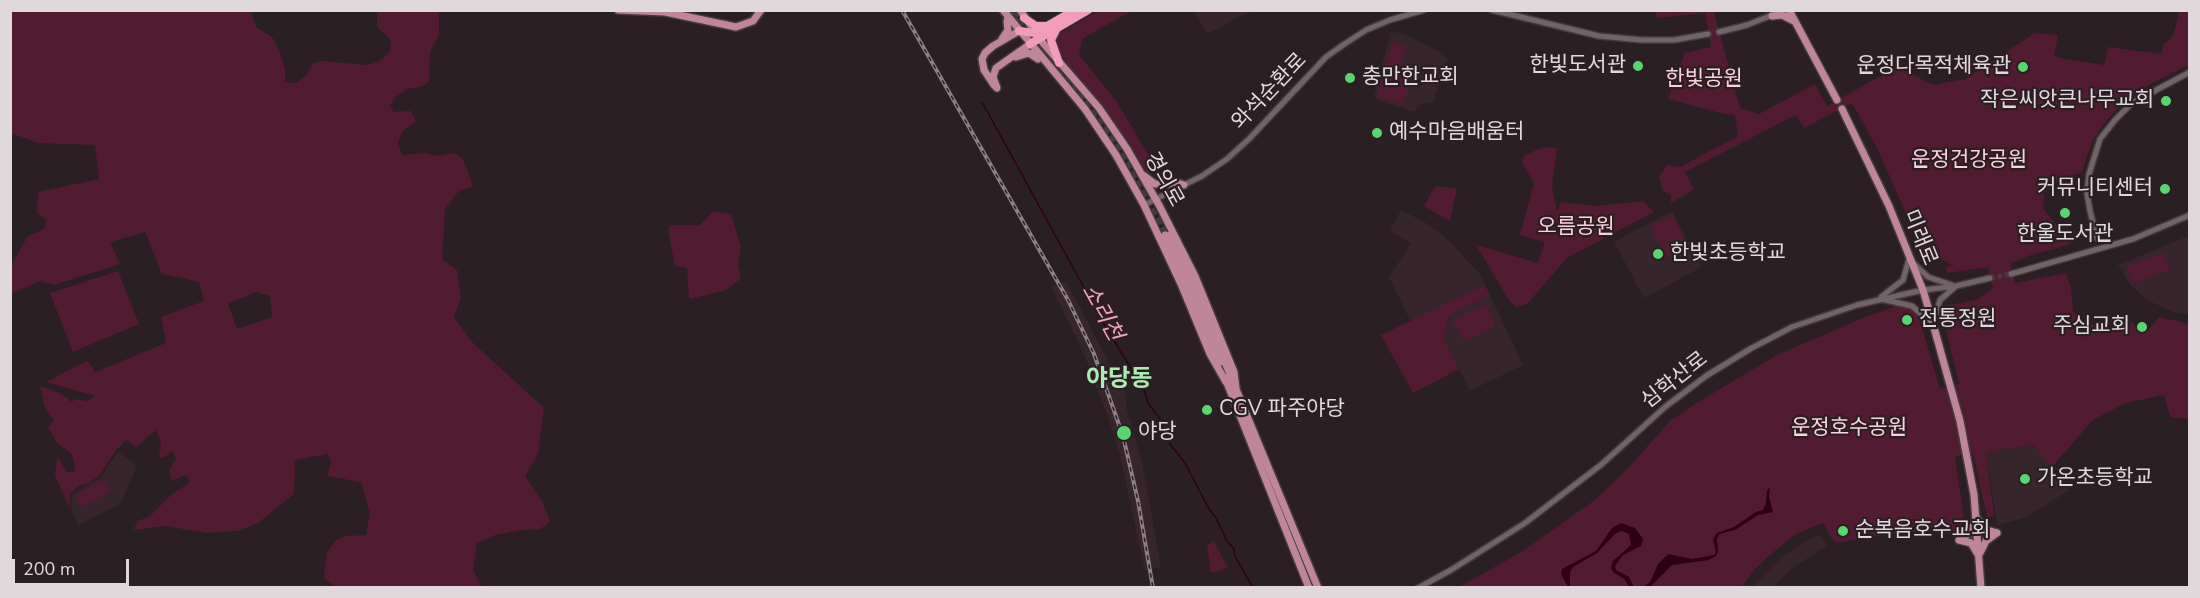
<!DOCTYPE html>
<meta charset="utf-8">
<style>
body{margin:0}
#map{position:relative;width:2200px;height:598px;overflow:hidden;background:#2a1f22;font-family:"Nunito Sans",sans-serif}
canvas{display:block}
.frame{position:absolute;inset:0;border:12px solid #e0d8da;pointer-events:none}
.scale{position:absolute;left:12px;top:559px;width:117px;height:27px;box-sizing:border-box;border:3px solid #e0d8da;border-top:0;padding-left:8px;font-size:18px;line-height:21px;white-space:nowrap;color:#e0d8da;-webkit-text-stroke:4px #2a1f22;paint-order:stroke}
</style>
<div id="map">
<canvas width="2200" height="598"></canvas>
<div class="frame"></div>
<div class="scale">200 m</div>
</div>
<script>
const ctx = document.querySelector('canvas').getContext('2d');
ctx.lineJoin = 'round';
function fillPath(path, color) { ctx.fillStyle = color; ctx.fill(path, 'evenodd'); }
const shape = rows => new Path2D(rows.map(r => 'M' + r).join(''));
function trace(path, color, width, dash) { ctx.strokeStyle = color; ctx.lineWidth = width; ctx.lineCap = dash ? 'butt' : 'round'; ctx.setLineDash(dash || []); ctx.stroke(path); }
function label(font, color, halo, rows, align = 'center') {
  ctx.font = font + ' "Nunito Sans","Noto Sans KR",sans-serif'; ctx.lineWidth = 4.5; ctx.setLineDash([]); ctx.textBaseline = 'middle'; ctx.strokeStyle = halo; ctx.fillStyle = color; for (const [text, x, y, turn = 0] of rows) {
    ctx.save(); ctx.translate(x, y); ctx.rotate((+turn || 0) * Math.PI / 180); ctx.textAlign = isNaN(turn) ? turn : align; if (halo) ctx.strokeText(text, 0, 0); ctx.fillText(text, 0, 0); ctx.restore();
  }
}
fillPath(shape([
 [1194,11,1251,11,1207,34],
 [1391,31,1403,34,1439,51,1448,59,1433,102,1417,105,1415,112,1377,100,1374,95],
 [1401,210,1426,223,1445,237,1479,273,1485,285,1411,322,1389,277,1411,244,1390,230],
 [1672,211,1702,267,1644,298,1614,242],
 [2189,236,2189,314,2173,312,2149,301,2131,286,2118,265],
 [1066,281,1126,395,1126,407,1142,462,1161,567,1145,571,1120,455,1109,420,1084,354,1051,287],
 [1490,295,1523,365,1470,391,1444,340,1449,316],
 [2035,445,2051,468,2070,490,2024,518,1997,525,1986,452],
 [118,451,136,465,135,471,120,504,78,525,71,508,72,495,101,477],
 [1816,535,1821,536,1827,546,1794,567,1773,587,1752,587,1782,557]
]), '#36262c');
fillPath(shape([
 [11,10,251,11,256,27,272,37,279,50,285,69,285,82,296,83,307,75,313,63,323,61,365,65,379,62,390,51,391,40,377,27,377,11,439,11,439,35,430,52,429,82,420,87,408,89,395,97,390,106,394,112,411,111,416,121,402,132,398,142,402,155,424,153,438,156,454,153,463,159,473,186,459,191,445,209,442,259,457,270,461,298,454,317,472,342,544,408,538,454,525,476,543,503,550,522,540,529,521,530,495,535,477,543,473,570,482,587,335,587,324,578,327,552,336,540,346,536,366,535,370,513,361,482,327,476,331,462,328,454,295,460,294,494,258,523,237,531,207,533,165,526,134,530,137,521,149,517,171,495,190,482,186,475,171,481,169,470,176,459,173,451,162,458,159,456,161,443,156,430,136,447,126,440,116,450,100,475,89,483,79,486,70,494,69,507,55,475,57,456,67,472,75,472,74,462,71,453,58,444,48,427,54,421,45,408,40,386,60,393,72,402,75,399,88,401,95,396,46,382,78,365,88,361,95,372,166,343,161,317,204,301,199,282,162,274,145,232,110,242,120,264,54,285,40,281,11,294,11,265,28,236,44,229,47,220,37,212,38,192,99,179,95,145,38,143,11,133],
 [256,292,270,296,272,317,237,329,228,304],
 [1097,11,1131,11,1082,39,1079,55,1117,102,1156,168,1147,173,1130,144,1101,104,1076,75,1055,46,1055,39,1060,33],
 [1656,11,1721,11,1714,12,1740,108,1759,114,1815,84,1827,106,1898,66,1932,85,1965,79,2035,33,2058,35,2054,56,2060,58,2104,65,2108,47,2161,54,2164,43,2169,41,2174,33,2179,11,2189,11,2189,65,2154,82,2124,101,2103,125,2092,141,2082,172,2044,185,2043,208,2071,244,2028,256,2010,264,2015,283,2066,273,2071,288,2073,312,2081,320,2098,326,2114,327,2130,321,2145,333,2159,317,2189,324,2189,419,2170,417,2164,395,2125,403,2093,420,2051,468,2034,445,1986,452,1994,516,1987,518,1973,453,1955,456,1965,526,1964,531,1958,533,1894,533,1837,543,1833,540,1823,523,1796,534,1771,554,1754,570,1742,587,1457,588,1523,551,1595,500,1630,466,1670,421,1698,402,1777,355,1863,318,1902,304,1917,311,1940,389,1959,384,1944,321,1952,314,1949,305,1976,300,1993,288,1988,267,1947,273,1946,267,1952,266,1927,248,1927,252,1923,252,1877,148,1852,103,1804,128,1796,115,1685,172,1694,190,1671,203,1671,195,1663,191,1659,177,1667,165,1680,167,1738,136,1735,115,1724,114,1668,99,1685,53,1711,47,1705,13,1656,18],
 [1392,42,1406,46,1401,65,1413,69,1404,104,1377,97],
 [1544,147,1557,148,1552,186,1557,212,1561,202,1596,206,1643,201,1654,212,1567,258,1527,304,1516,307,1510,302,1476,245,1538,263,1545,242,1520,235,1534,183,1522,163,1525,155],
 [1438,186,1457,189,1450,221,1424,206,1434,188],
 [713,211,731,214,741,247,738,265,741,279,724,291,689,299,687,268,675,266,668,229,672,225,700,225],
 [1672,215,1688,246,1667,258,1650,227],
 [2163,252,2170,269,2133,284,2126,267],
 [118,271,139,324,73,352,50,293],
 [1485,285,1490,295,1449,316,1444,340,1459,369,1413,393,1381,335],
 [1485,304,1495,324,1493,328,1464,342,1453,321],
 [104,479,111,491,82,507,75,495],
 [1214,541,1228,568,1211,573,1207,546]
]), '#511c31');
fillPath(shape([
 [1770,487,1769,497,1773,512,1758,515,1735,530,1719,534,1717,539,1718,552,1716,556,1709,560,1672,565,1650,587,1643,587,1650,582,1658,564,1668,554,1692,559,1714,555,1716,552,1713,539,1717,533,1734,527,1756,512,1763,510,1766,503,1767,491],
 [1621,523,1635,528,1643,539,1641,546,1623,555,1615,566,1616,570,1629,577,1634,587,1630,587,1623,578,1614,573,1611,568,1613,561,1631,545,1629,534,1622,531,1616,533,1597,553,1573,567,1570,572,1570,587,1568,587,1561,574,1562,569,1596,551,1612,528]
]), '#2e0014');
trace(shape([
 [982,102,1104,324,1144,390,1148,403,1160,419,1170,444,1185,463,1209,509,1216,518,1227,541,1234,549,1235,556,1253,588]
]), '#2e0014', 1.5);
trace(shape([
 [1990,278,2011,274]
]), '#453b3e', 5, [5, 2.5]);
trace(shape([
 [1009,10,1017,23],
 [1015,10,1038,43,1088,104],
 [1084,103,1114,142,1165,235],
 [1160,217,1169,233]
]), '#453b3e', 7, [7, 3.5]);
const minor = shape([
 [1492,10,1599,36,1642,40,1674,40,1708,34],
 [1719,32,1747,25,1785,10],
 [1144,205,1202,176,1227,159,1249,139,1326,57,1343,45,1366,30,1390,20,1424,10],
 [2097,238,2090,211,2087,193,2089,174,2100,139,2115,120,2132,103,2190,72],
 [2011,274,2133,239,2190,215],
 [1881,297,1903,280,1909,259,1928,277,1952,285],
 [1881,299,1912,306,1933,324,1940,300,1955,287],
 [1418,588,1451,570,1525,523,1602,464,1665,407,1706,376,1750,349,1792,327,1857,305,1923,290,1956,286,1990,278]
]);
const major = shape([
 [618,10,665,12,736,27,753,21,761,10],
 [1003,10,1085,109,1116,155,1144,205,1181,284,1210,354,1226,382],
 [1020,10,1043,43,1099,108,1127,149,1159,205,1195,276,1234,372,1236,388],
 [1789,10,1837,100],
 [1772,16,1782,15,1794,21],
 [1019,31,993,46,985,53,982,59,984,70,994,85,997,88,993,77,996,68,1030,44],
 [1002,39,1008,30,1007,22,1008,17],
 [1016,57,1029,53,1038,59],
 [1842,109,1889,206,1923,290,1933,324,1960,421,1974,495,1981,588],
 [1143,175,1155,184,1169,184,1175,182,1184,185],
 [1165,235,1219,363],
 [1170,235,1189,275,1318,588],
 [1225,378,1309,588],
 [1976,517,1986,530,1997,533],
 [1959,540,1970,533,1974,522],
 [1959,540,1971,543,1977,553],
 [1980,553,1986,541,1997,533]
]);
const highway = shape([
 [1024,18,1036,26,1045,26],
 [1057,28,1051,40,1059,63],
 [1019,31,1035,33,1075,10],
 [1030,44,1088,10]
]);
trace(minor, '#433b3d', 8);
trace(major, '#433b3d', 10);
trace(highway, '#433b3d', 10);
trace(minor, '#716467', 5);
trace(major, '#be8698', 7);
trace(highway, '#f29cb9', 8);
const rail = shape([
 [902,10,1068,300,1094,354,1123,436,1138,501,1153,588]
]);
trace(rail, '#8b8184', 4);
trace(rail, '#2a1f22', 1.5, [4.5]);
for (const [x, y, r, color] of [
 [1638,66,6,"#59d56f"],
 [2023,67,6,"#59d56f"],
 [1350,78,6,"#59d56f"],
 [2166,101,6,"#59d56f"],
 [1377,133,6,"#59d56f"],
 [2165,189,6,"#59d56f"],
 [2065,213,6,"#59d56f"],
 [1658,254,6,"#59d56f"],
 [1907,320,6,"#59d56f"],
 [2142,327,6,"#59d56f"],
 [1207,410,6,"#59d56f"],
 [1124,433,8,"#59d56f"],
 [2025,479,6,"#59d56f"],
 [1843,531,6,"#59d56f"]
]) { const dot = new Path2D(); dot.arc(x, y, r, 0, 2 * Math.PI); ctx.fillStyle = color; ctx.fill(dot); trace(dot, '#2a1f22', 2); }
label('21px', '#e0d8da', '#2a1f22', [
 ["한빛도서관",1626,66,"right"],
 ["운정다목적체육관",2011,67,"right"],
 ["충만한교회",1362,78],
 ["작은씨앗큰나무교회",2154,101,"right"],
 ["예수마음배움터",1389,133],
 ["커뮤니티센터",2153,189,"right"],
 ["한울도서관",2065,235,"center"],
 ["한빛초등학교",1670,254],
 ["전통정원",1919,320],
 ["주심교회",2130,327,"right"],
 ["CGV 파주야당",1219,410],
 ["야당",1138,433],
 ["가온초등학교",2037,479],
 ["순복음호수교회",1855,531]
], 'left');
label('21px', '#fcd0dd', '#2a1f22', [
 ["한빛공원",1704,80],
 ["운정건강공원",1969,161],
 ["오름공원",1576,228],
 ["운정호수공원",1849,429]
]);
label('21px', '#e0d8da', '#2a1f22', [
 ["와석순환로",1270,92,-46],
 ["경의로",1163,180,61],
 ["미래로",1919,238,68],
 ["심학산로",1675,381,-38]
]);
label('italic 22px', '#f5a2bd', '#2a1f22', [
 ["소리천",1101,313,61]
]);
label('bold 24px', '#adebb3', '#2a1f22', [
 ["야당동",1119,380]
]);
</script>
